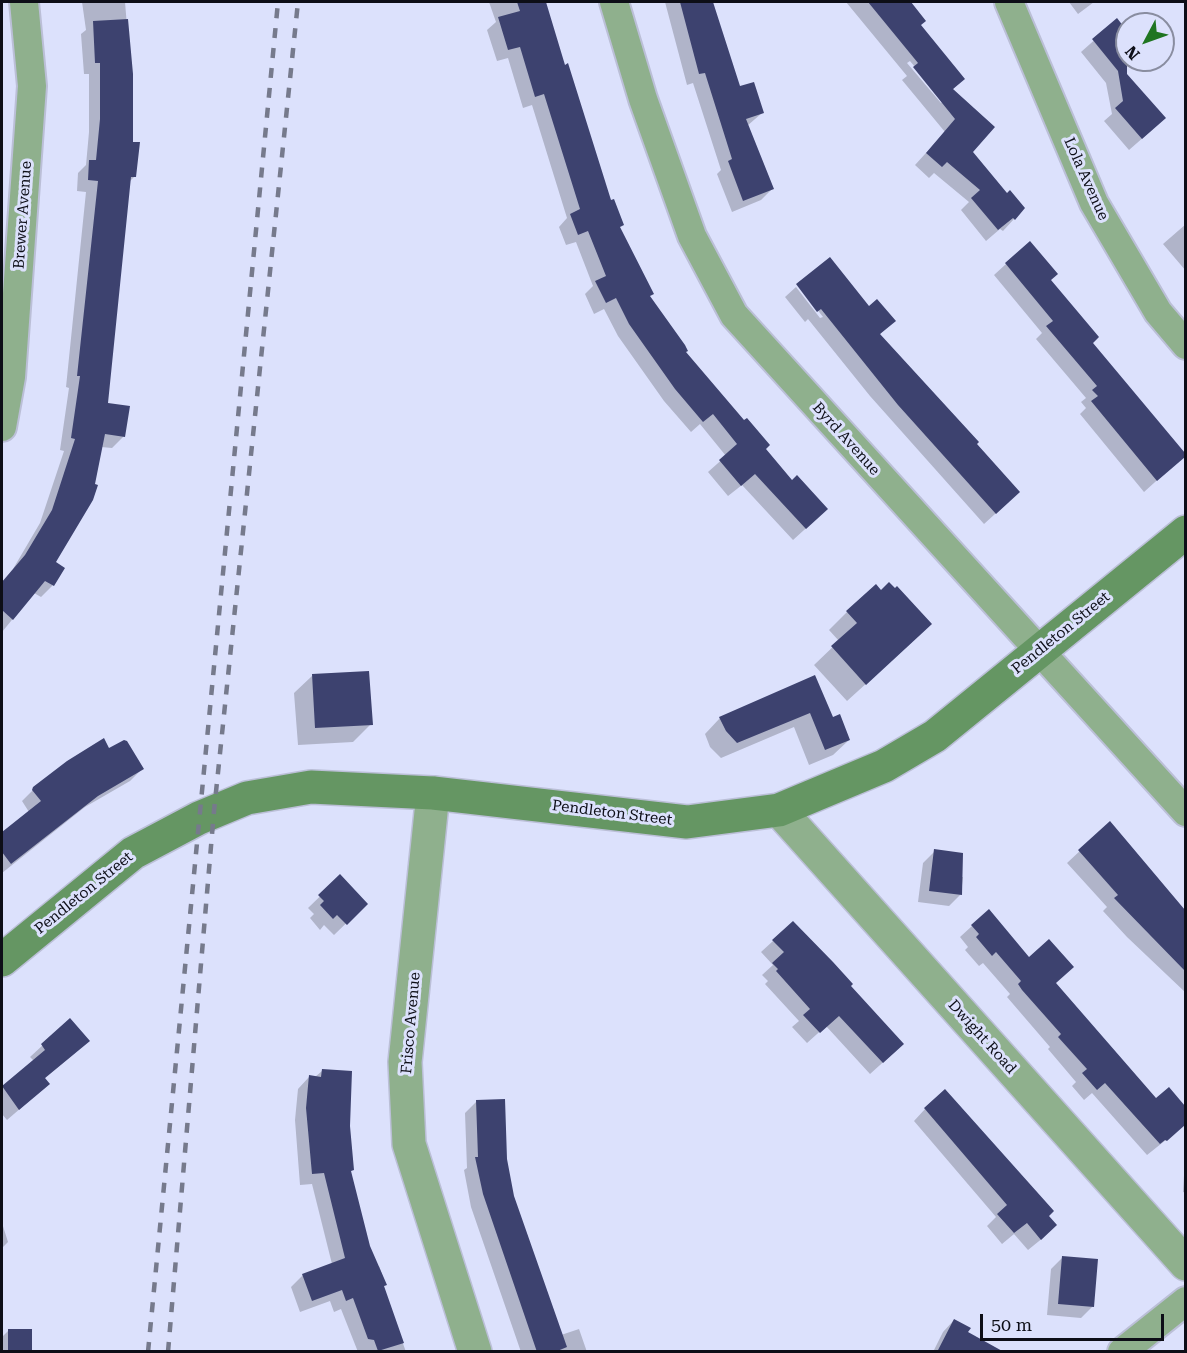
<!DOCTYPE html>
<style>
body{margin:0}
#map{position:relative;width:1187px;height:1353px;overflow:hidden;background:#dce1fc;font-family:"Roboto Serif",serif}
canvas{display:block}
.frame{position:absolute;inset:0;border:3px solid #0d0e17;pointer-events:none}
.north{position:absolute;left:1115px;top:12px;width:60px;height:60px;box-sizing:border-box;background:#dce1fc;border:2px solid #898da0;border-radius:50%;rotate:229deg;font-size:16px;font-weight:700;line-height:24px;text-align:center;color:#0d0e17}
.north::after{content:'';display:block;margin:auto;width:21px;height:27px;background:#1f7521;clip-path:polygon(50% 0,100% 100%,50% 72%,0 100%)}
.scale{position:absolute;left:980px;top:1314px;width:184px;height:27px;box-sizing:border-box;border:3px solid #0d0e17;border-top:0;padding-left:8px;font-size:18px;line-height:21px;white-space:nowrap;color:#0d0e17;-webkit-text-stroke:4px #dce1fc;paint-order:stroke}
</style>
<div id="map">
<canvas width="1187" height="1353"></canvas>
<div class="frame"></div>
<div class="north">N</div>
<div class="scale">50 m</div>
</div>
<script>
const ctx = document.querySelector('canvas').getContext('2d');
ctx.lineJoin = 'round';
function fillPath(path, color) { ctx.fillStyle = color; ctx.fill(path, 'evenodd'); }
const shape = rows => new Path2D(rows.map(r => 'M' + r).join(''));
function trace(path, color, width, dash) { ctx.strokeStyle = color; ctx.lineWidth = width; ctx.lineCap = dash ? 'butt' : 'round'; ctx.setLineDash(dash || []); ctx.stroke(path); }
function label(font, color, halo, rows, align = 'center') {
  ctx.font = font + ' "Roboto Serif",serif'; ctx.lineWidth = 6; ctx.setLineDash([]); ctx.textBaseline = 'middle'; ctx.strokeStyle = halo; ctx.fillStyle = color; for (const [text, x, y, turn = 0] of rows) {
    ctx.save(); ctx.translate(x, y); ctx.rotate((+turn || 0) * Math.PI / 180); ctx.textAlign = isNaN(turn) ? turn : align; if (halo) ctx.strokeText(text, 0, 0); ctx.fillText(text, 0, 0); ctx.restore();
  }
}
fillPath(shape([
 [82,2,125,2,131,74,131,143,135,176,129,182,106,404,124,436,112,448,101,447,54,563,53,585,41,597,34,593,2,632,2,582,13,569,40,523,64,451,60,450,69,388,66,387,86,192,77,191,78,173,86,165,89,132,89,74,84,74,81,34,86,30],
 [489,2,545,2,564,67,619,228,649,297,684,352,765,449,814,521,793,540,742,485,728,496,708,472,726,456,700,424,691,432,664,401,618,336,604,309,594,314,585,294,593,286,576,242,566,245,559,227,567,218,532,105,523,108,508,58,497,61,487,30,496,22],
 [665,2,712,2,739,88,762,113,747,126,773,188,761,200,732,212,717,174,721,170,693,83,687,85],
 [846,2,909,2,924,21,920,25,963,79,952,90,971,152,1014,219,1003,231,1000,229,986,241,961,210,969,202,934,173,929,178,915,165,945,132,902,80,907,76],
 [910,61,943,101,941,103,907,63],
 [1069,2,1094,2,1078,14],
 [1117,20,1127,33,1127,60,1133,60,1122,70,1153,129,1129,150,1104,121,1112,114,1106,83,1081,52],
 [1186,224,1186,271,1163,244],
 [1006,264,1091,343,1185,455,1144,492,1080,414,1086,408,1081,402,1086,398,1036,339,1042,333,994,275],
 [798,285,868,308,894,321,879,335,975,444,1006,504,984,524,870,396,808,319,805,322,785,297,796,287,820,318,823,317],
 [847,612,912,642,847,701,814,665,839,641,829,630],
 [312,676,371,724,353,742,298,745,294,693],
 [814,677,833,719,849,740,833,755,809,765,794,727,721,758,710,747,705,734,720,718],
 [109,750,142,769,130,781,85,807,2,873,2,833,29,812,22,801,34,789],
 [1110,823,1186,912,1186,993,1127,937,1103,911,1107,907,1067,863],
 [935,851,959,877,963,877,961,894,949,906,918,902,923,863],
 [340,877,366,904,334,935,324,925,320,930,310,918,314,914,308,908],
 [972,926,1029,959,1055,984,1156,1100,1169,1089,1186,1108,1186,1124,1147,1155,1092,1093,1084,1100,1072,1086,1076,1082,1048,1049,1050,1047,1007,997,1010,994,983,963,979,966,965,950,968,947,960,937],
 [773,941,849,986,890,1056,870,1074,826,1026,807,1043,792,1027,799,1021,765,984,768,981,762,975,773,965,761,952],
 [70,1020,76,1052,44,1079,36,1095,7,1120,2,1114,2,1088,34,1061,30,1057],
 [322,1071,348,1126,352,1170,350,1172,369,1246,377,1267,379,1266,386,1285,383,1287,406,1352,358,1352,341,1309,334,1312,330,1301,300,1312,291,1287,303,1275,332,1264,312,1184,300,1185,295,1120,298,1089,309,1077,315,1077],
 [477,1101,506,1159,513,1197,561,1335,579,1329,587,1352,521,1352,471,1207,464,1170,467,1168,465,1113],
 [925,1109,1047,1216,1044,1237,1028,1250,1014,1234,1002,1244,987,1226,996,1217,914,1121],
 [1185,1159,1186,1159,1186,1193,1183,1192],
 [2,1223,8,1242,2,1248],
 [1063,1257,1093,1306,1081,1318,1047,1315,1051,1269],
 [954,1320,966,1333,984,1352,933,1352,943,1332],
 [9,1330,30,1352,2,1352,2,1337]
]), '#0003');
fillPath(shape([
 [517,2,546,2,565,65,568,63,611,200,614,199,624,225,620,227,654,294,650,296,685,345,688,351,686,352,744,420,747,418,770,445,766,449,792,480,797,475,828,509,806,529,755,474,741,486,719,460,737,444,713,414,703,422,675,389,629,324,616,298,606,303,595,281,606,276,588,231,578,235,570,214,580,209,544,94,535,97,520,47,508,50,498,17,520,11],
 [680,2,713,2,740,86,754,82,764,113,746,119,774,189,743,201,728,161,732,159,705,73,699,74],
 [868,2,911,2,926,21,921,25,965,79,953,89,995,127,973,152,1007,193,1010,190,1025,208,1015,220,1013,218,998,230,971,198,980,190,947,162,942,167,926,153,955,119,913,67,918,63],
 [1117,18,1127,31,1127,74,1166,118,1142,139,1115,108,1123,101,1118,71,1092,39],
 [128,19,133,74,133,142,140,142,136,177,131,177,108,403,130,406,125,437,105,434,95,484,98,485,93,500,56,562,65,568,54,586,45,581,13,620,2,610,2,582,25,555,52,510,75,439,71,438,80,376,77,376,98,181,88,180,89,160,96,160,100,119,100,63,95,63,93,21],
 [1030,241,1058,274,1051,280,1099,337,1093,343,1185,453,1185,457,1157,481,1091,401,1098,396,1092,390,1097,386,1046,326,1053,321,1005,263],
 [830,257,869,306,877,299,896,321,880,334,979,442,977,444,1020,492,996,514,898,405,821,309,817,312,796,284],
 [889,582,895,588,897,586,932,624,866,685,831,646,857,623,846,611,876,584,881,590],
 [369,671,373,725,315,728,312,674],
 [815,675,833,717,840,714,850,740,825,750,810,713,737,743,726,731,719,717],
 [104,738,109,748,124,740,127,741,144,769,98,796,11,864,2,852,2,832,41,801,32,790,33,787,67,761],
 [1110,821,1185,910,1185,971,1114,898,1118,895,1078,850],
 [934,849,963,853,962,895,929,891],
 [340,874,368,904,347,925,337,915,333,919,320,905,324,901,318,895],
 [989,909,1029,957,1049,939,1074,967,1056,983,1156,1098,1169,1087,1185,1106,1185,1125,1167,1141,1165,1140,1160,1144,1105,1083,1097,1090,1082,1073,1087,1069,1058,1037,1061,1034,1022,990,1018,984,1021,981,996,952,992,956,976,937,979,934,971,925],
 [793,921,833,962,853,984,851,986,904,1044,883,1063,839,1016,820,1033,803,1015,810,1009,776,971,778,969,772,963,784,952,772,940],
 [70,1018,90,1041,45,1078,50,1084,19,1110,2,1086,45,1050,41,1044],
 [322,1069,352,1071,350,1126,354,1170,351,1171,370,1246,387,1285,384,1286,404,1343,378,1351,374,1340,368,1339,353,1298,346,1301,342,1290,312,1301,302,1274,345,1258,324,1173,312,1174,306,1108,309,1075,321,1077],
 [945,1089,1054,1211,1049,1216,1057,1225,1041,1240,1027,1223,1014,1233,997,1214,1007,1205,924,1108],
 [505,1099,507,1159,514,1196,567,1347,555,1352,537,1352,483,1194,475,1157,478,1157,476,1100],
 [1062,1256,1098,1259,1094,1307,1058,1304],
 [954,1319,971,1328,968,1332,1004,1352,937,1352],
 [8,1329,32,1329,32,1352,8,1352]
]), '#3d426f');
const minor = shape([
 [614,2,643,99,692,236,734,315,1186,812],
 [1009,2,1094,203,1158,312,1186,345],
 [2,427,11,377,32,86,24,2],
 [1122,1352,1186,1301]
]);
const tertiary = shape([
 [433,793,405,1062,409,1144,475,1352],
 [779,810,1186,1264]
]);
const secondary = shape([
 [2,960,133,853,199,818,247,798,311,787,433,793,687,822,779,810,884,766,935,736,1186,532]
]);
trace(minor, '#bbbfd7', 32);
trace(tertiary, '#bbbfd7', 36);
trace(secondary, '#bbbfd7', 36);
trace(minor, '#8fb08d', 28);
trace(tertiary, '#8fb08d', 33);
trace(secondary, '#659663', 33);
trace(shape([
 [148,1352,278,2],
 [168,1352,214,811,298,2]
]), '#767a8c', 4.5, [10, 10]);
label('15px', '#0d0e17', '#dce1fc', [
 ["Lola Avenue",1086,179,66],
 ["Brewer Avenue",23,215,-86],
 ["Byrd Avenue",846,439,48],
 ["Pendleton Street",1061,633,-39],
 ["Pendleton Street",612,813,7],
 ["Pendleton Street",84,893,-39],
 ["Frisco Avenue",411,1023,-85],
 ["Dwight Road",982,1037,48]
]);
</script>
